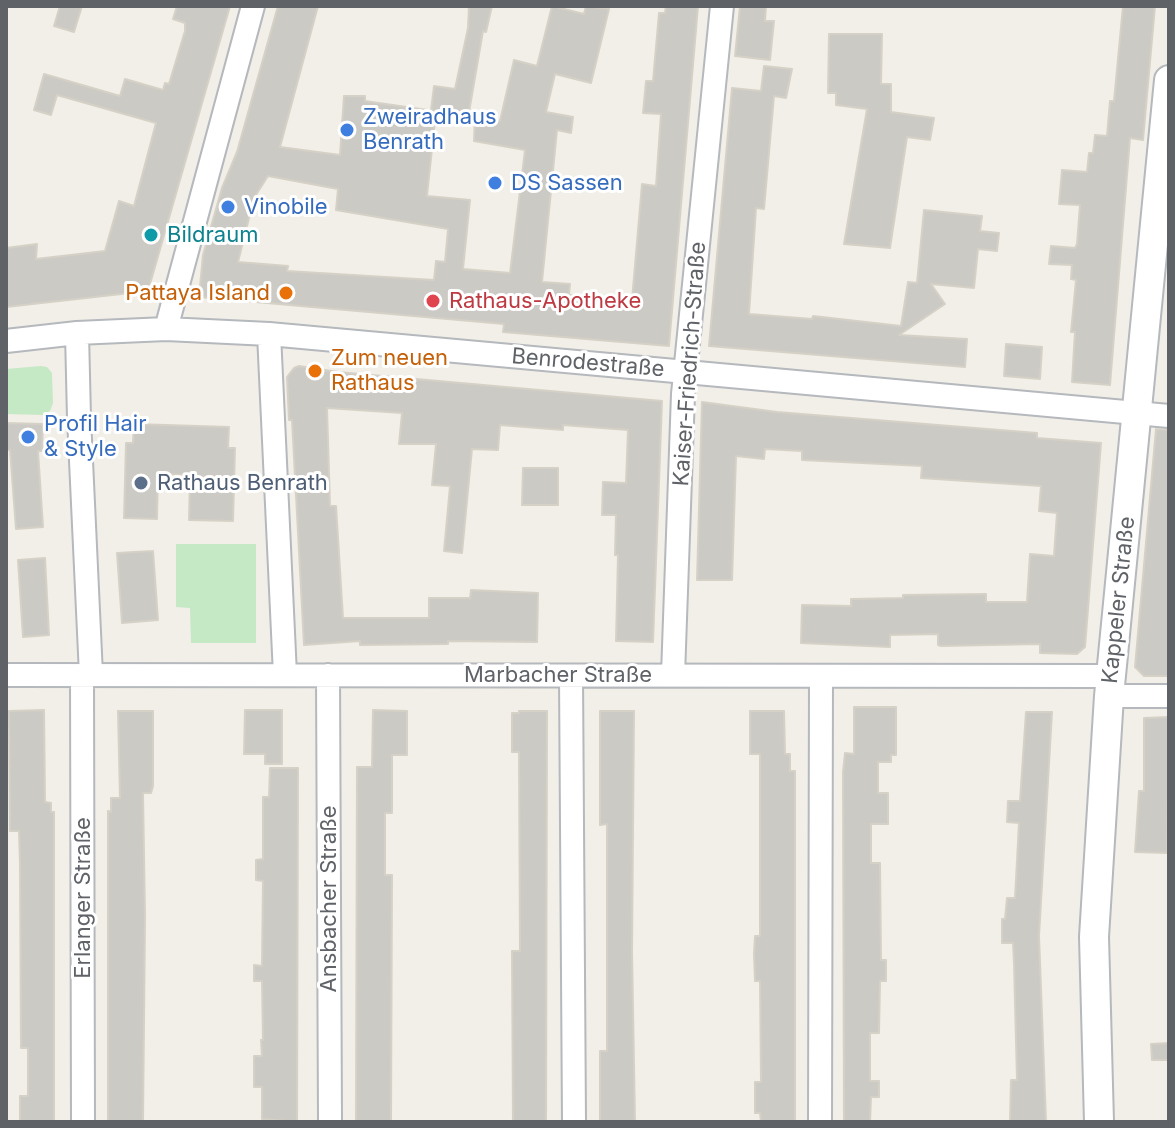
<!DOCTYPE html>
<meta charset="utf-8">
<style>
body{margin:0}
#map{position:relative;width:1175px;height:1128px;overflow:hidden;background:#f1efe8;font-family:Inter,sans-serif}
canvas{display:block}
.frame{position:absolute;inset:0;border:8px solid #5f6368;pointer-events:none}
</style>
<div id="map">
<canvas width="1175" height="1128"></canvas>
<div class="frame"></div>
</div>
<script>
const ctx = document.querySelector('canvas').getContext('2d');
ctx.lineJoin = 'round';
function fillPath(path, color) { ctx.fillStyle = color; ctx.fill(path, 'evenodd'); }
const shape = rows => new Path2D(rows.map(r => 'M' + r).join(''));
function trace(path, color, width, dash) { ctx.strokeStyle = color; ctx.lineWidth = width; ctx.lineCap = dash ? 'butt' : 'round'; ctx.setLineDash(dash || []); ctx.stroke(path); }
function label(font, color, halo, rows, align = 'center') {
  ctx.font = font + ' Inter,sans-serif'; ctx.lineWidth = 6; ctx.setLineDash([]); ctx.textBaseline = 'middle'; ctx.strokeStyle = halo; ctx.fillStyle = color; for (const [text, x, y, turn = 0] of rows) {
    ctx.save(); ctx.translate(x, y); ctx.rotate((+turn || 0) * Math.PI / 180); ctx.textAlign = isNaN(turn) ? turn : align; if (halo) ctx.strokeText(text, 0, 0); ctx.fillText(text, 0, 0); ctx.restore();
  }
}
fillPath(shape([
 [41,366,47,367,52,373,53,403,50,411,44,415,6,414,6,369],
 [176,544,256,544,256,643,191,643,190,608,176,607]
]), '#c5e8c5');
const building = shape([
 [60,6,82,6,74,32,54,26,60,6],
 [177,6,230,6,148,291,6,307,6,248,37,244,36,259,105,251,119,201,134,206,156,123,57,95,51,115,34,110,44,74,120,96,125,79,163,90,165,83,169,84,185,31,185,23,173,19,177,6],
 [278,6,318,6,280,147,340,155,344,96,365,96,365,101,434,111,431,110,434,86,455,89,468,28,469,6,492,6,486,32,483,31,468,118,436,111,427,196,470,200,463,269,510,273,525,150,474,141,475,116,500,121,514,60,537,66,552,6,584,14,586,6,609,9,591,83,555,74,546,112,573,117,571,133,557,130,542,282,570,284,569,295,632,300,642,184,656,186,661,114,643,113,646,81,653,81,659,13,665,13,666,6,698,6,669,346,503,332,504,324,199,297,203,255,222,188,237,152,278,6],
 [268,176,338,189,336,210,448,229,445,262,436,261,434,280,287,271,288,266,238,262,254,198,268,176],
 [740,6,766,6,765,21,774,21,770,60,735,56,740,6],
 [1123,6,1155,6,1143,140,1130,138,1110,385,1072,382,1075,332,1071,332,1076,280,1071,279,1072,265,1049,264,1051,246,1075,248,1077,244,1080,205,1059,204,1062,170,1087,172,1089,153,1093,153,1095,135,1107,136,1110,101,1114,101,1123,6],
 [829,34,882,34,881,84,891,84,891,112,934,118,930,140,907,137,890,248,844,244,867,109,836,105,836,93,828,93,829,34],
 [764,66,792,69,786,98,774,96,764,209,756,208,749,314,812,319,813,316,901,326,908,282,917,283,924,210,982,216,980,231,999,233,997,251,978,249,974,288,931,284,945,304,899,335,967,339,965,367,709,346,732,88,761,91,764,66],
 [1006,344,1042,347,1040,379,1004,376,1006,344],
 [299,366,338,372,662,401,653,642,616,641,618,555,615,555,616,515,602,515,603,482,626,483,628,430,563,425,563,430,500,425,498,450,472,449,462,553,444,551,450,486,432,485,436,444,399,444,402,413,327,408,330,506,336,506,343,618,429,618,429,598,470,598,471,590,538,593,537,642,448,641,448,644,360,645,360,641,304,645,292,420,289,420,287,377,294,368,299,366],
 [702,402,777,412,1037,433,1037,438,1101,443,1085,647,1077,654,1040,653,1040,644,941,646,938,645,938,634,890,635,890,647,801,643,802,605,851,606,851,599,903,598,903,595,986,594,986,602,1027,602,1030,554,1054,556,1057,513,1039,511,1041,486,921,478,922,466,802,460,802,451,765,449,764,459,736,456,732,580,697,580,702,402],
 [6,423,43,424,42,451,38,451,43,527,16,529,10,450,6,450,6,423],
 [134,424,229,427,228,448,235,448,233,521,189,520,190,475,158,474,157,519,124,518,126,443,133,443,134,424],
 [1156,429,1169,430,1169,676,1144,676,1135,667,1156,429],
 [523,468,558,468,558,505,522,505,523,468],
 [153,551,158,620,122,623,117,553,153,551],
 [45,558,49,635,23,637,18,560,45,558],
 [854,707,896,707,896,755,891,755,891,762,878,762,878,793,888,793,888,824,871,824,871,863,880,863,881,960,886,960,886,981,880,981,879,1033,870,1033,870,1081,879,1081,879,1097,871,1097,870,1122,844,1122,843,772,845,753,854,754,854,707],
 [44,710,45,802,51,803,51,812,54,812,54,1122,20,1122,20,1096,28,1096,28,1048,21,1048,20,864,19,831,10,831,9,711,44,710],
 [245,710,282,710,282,764,265,764,265,754,244,754,245,710],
 [373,710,407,711,407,755,392,755,392,813,385,813,385,875,392,875,391,1121,356,1122,357,767,372,767,373,710],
 [118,711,153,711,153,786,151,793,143,793,145,917,143,1122,108,1122,108,811,111,812,111,798,120,798,118,711],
 [519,711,547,711,546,1122,513,1122,512,951,520,951,519,752,512,752,512,713,519,713,519,711],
 [600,711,634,711,632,951,635,1122,600,1122,600,1051,607,1051,607,824,600,825,600,711],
 [750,711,784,711,785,754,790,754,790,771,795,771,795,1122,761,1122,760,1113,755,1113,755,1082,761,1082,760,981,755,981,754,954,755,936,760,936,760,754,750,754,750,711],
 [1026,712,1052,712,1039,936,1046,1122,1010,1122,1011,1080,1017,1080,1014,963,1013,943,1002,943,1002,919,1005,919,1007,898,1015,898,1019,823,1007,822,1008,801,1020,801,1026,712],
 [1169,717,1167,853,1135,852,1139,791,1144,791,1144,718,1169,717],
 [270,768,298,768,297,1122,262,1119,262,1087,254,1087,254,1056,262,1056,261,1040,263,1040,262,981,254,981,254,965,262,966,263,881,256,880,256,860,263,859,263,797,269,797,270,768],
 [1169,1043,1169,1060,1152,1060,1151,1044,1169,1043]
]);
fillPath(building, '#cccac5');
trace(building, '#d6d1c6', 2);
const minor = shape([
 [166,329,253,6],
 [77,333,79,418,91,675],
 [269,334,285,675],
 [6,341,77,333,166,329,269,334,1169,416],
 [6,675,1111,676],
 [82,675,83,1122],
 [328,675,330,1122],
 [673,675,683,394,722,6],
 [571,676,574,1122],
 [1109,696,1169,696],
 [820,1122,821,676]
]);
const tertiary = shape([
 [1099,1122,1094,937,1109,696,1169,80]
]);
trace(minor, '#b5b8bc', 26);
trace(tertiary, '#b5b8bc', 32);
trace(minor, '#fff', 22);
trace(tertiary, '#fff', 28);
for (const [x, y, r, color] of [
 [347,130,8,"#3f7fe0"],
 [495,183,8,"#3f7fe0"],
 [228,207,8,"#3f7fe0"],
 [151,235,8,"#0f9aa8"],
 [286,293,8,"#e8710a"],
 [433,301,8,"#e0444e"],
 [315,371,8,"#e8710a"],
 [28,437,8,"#3f7fe0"],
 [141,483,8,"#5c6f8a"]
]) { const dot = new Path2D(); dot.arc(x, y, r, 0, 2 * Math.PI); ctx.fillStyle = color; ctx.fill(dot); trace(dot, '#fff', 3); }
label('22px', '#366cbe', '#fff', [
 ["Zweiradhaus",363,117],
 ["Benrath",363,142],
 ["DS Sassen",511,183],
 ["Vinobile",244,207],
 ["Profil Hair",44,424],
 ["& Style",44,449]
], 'left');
label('22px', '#0d838f', '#fff', [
 ["Bildraum",167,235]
], 'left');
label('22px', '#c56008', '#fff', [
 ["Pattaya Island",270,293],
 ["Zum neuen",331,358,"left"],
 ["Rathaus",331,383,"left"]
], 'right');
label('22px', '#be3a42', '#fff', [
 ["Rathaus-Apotheke",449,301]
], 'left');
label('22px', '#5f6368', '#fff', [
 ["Benrodestraße",588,363,5],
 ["Kaiser-Friedrich-Straße",690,364,-86],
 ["Kappeler Straße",1119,600,-84],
 ["Marbacher Straße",558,675],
 ["Erlanger Straße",83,898,-90],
 ["Ansbacher Straße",329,899,-90]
]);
label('22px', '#4e5e75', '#fff', [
 ["Rathaus Benrath",157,483]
], 'left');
</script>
